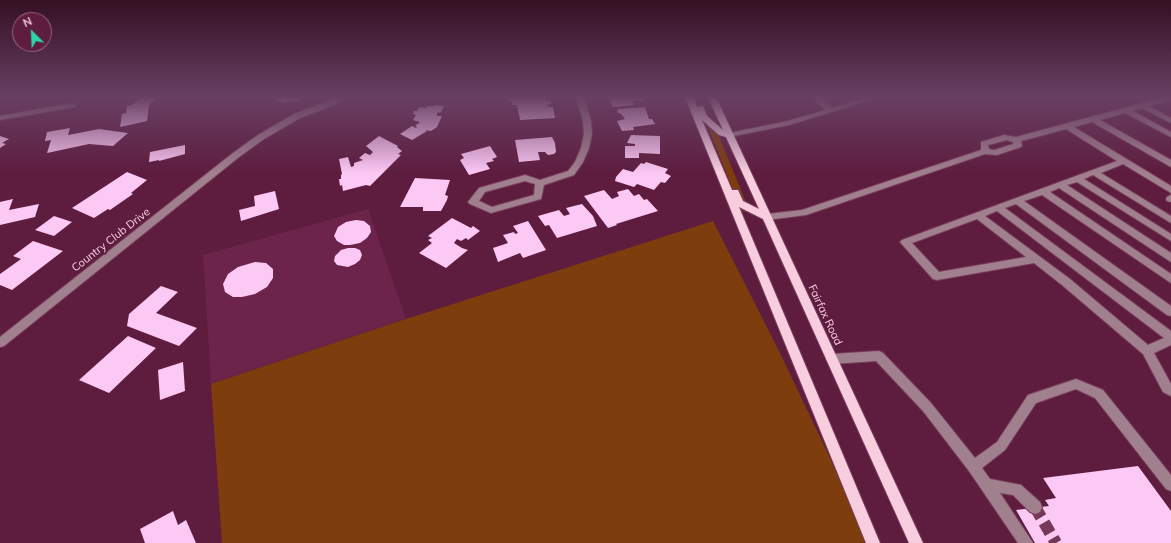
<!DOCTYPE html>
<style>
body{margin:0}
#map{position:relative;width:1171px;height:543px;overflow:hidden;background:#5e1d3f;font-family:Mulish,sans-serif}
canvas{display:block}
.north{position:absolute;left:12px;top:12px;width:40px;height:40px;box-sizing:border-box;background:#5e1d3f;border:1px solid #9c6580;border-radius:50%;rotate:336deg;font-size:11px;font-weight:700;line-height:16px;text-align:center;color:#f9d0e1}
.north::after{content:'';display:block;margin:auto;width:14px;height:18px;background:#2bd5ac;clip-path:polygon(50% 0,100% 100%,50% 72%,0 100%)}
</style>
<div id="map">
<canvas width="1171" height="543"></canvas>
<div class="north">N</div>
</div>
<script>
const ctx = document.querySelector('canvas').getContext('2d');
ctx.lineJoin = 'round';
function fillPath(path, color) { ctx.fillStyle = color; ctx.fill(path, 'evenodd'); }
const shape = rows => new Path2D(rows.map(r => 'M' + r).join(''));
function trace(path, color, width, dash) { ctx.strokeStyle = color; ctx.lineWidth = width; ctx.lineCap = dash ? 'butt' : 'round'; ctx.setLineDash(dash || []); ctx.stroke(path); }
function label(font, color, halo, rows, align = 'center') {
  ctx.font = font + ' Mulish,sans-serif'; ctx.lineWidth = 4; ctx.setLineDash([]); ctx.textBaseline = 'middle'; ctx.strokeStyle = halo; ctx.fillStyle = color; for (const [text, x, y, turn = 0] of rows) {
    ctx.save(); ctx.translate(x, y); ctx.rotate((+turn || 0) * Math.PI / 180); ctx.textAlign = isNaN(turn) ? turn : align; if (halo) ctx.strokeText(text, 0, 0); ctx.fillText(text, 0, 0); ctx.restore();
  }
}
fillPath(shape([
 [368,209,406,319,211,384,203,255]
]), '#6d244a');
fillPath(shape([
 [706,122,718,134,749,210,748,212,744,212,741,210],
 [713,221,779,351,830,458,866,543,222,543,211,384,406,319]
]), '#7e3d0c');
fillPath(shape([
 [141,97,157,97,149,105,147,121,120,127,122,114,126,113,127,106,132,105],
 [270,97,306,97,298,102,294,100,283,103],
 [509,97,546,97,546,100,551,101,551,104,547,105,548,107,553,107,555,118,520,120,517,105,512,105,512,101,509,101],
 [608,97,643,97,644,100,633,101,634,105,613,107],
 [435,105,444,106,441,112,437,113,437,116,442,116,437,127,431,131,425,130,427,131,412,140,400,134,412,126,416,128,417,127,415,126,420,122,413,120,416,115,413,114,414,111,417,111,419,107,426,108,427,106,434,106],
 [645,107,649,119,652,119,655,124,633,127,634,130,622,131,617,121,625,119,621,114,617,112,618,109],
 [70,128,68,135,99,129,128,133,113,146,89,144,47,153,51,140,45,141,47,132],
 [631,135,660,136,660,154,639,153,639,158,625,158,625,146,635,146,635,144,627,143],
 [0,136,9,139,2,143,6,144,0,148],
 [379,136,398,146,397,147,402,151,398,154,401,155,370,186,366,185,343,191,342,185,340,186,339,179,341,179,341,175,342,174,339,159,348,157,351,167,354,166,354,163,363,160,359,158,365,153,370,155,373,152,366,146],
 [552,137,555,143,556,152,554,154,548,155,545,152,538,152,540,160,519,162,515,140],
 [185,145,185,154,159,161,159,160,149,162,150,152],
 [490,146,497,157,492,159,494,161,486,163,490,169,469,175,460,160,464,158,461,154],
 [646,162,668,169,665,173,671,176,665,183,661,182,654,190,637,184,634,187,615,181,616,177,623,169,633,172,641,163,644,164],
 [127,172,147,180,131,193,133,194,110,210,108,209,94,218,72,208],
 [415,178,450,180,445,195,448,196,447,200,441,211,423,211,423,207,400,207],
 [628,189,634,196,639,194,644,200,647,199,658,211,616,224,617,225,608,228,584,196,604,190,612,199,619,196,617,192],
 [275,191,279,209,241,221,239,210,255,206,254,196],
 [13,199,9,210,39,204,35,217,0,225,0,202],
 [582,204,593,216,597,226,557,238,549,225,545,226,538,216,559,210,564,216,570,214,566,208],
 [54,216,72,222,54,236,35,230],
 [452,218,471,228,473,226,480,231,468,240,466,238,461,241,457,239,454,243,462,248,468,250,446,268,419,253,432,243,428,240,432,238,428,236],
 [356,220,364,221,370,226,371,232,367,238,360,243,350,245,344,245,337,241,334,236,338,227,346,222],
 [528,221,546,250,523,258,520,253,498,262,493,248,508,243,503,235,514,232,515,234,518,233,513,226],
 [33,241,63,251,12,290,0,285,0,274,21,259,13,256],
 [348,248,355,248,360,250,362,255,360,260,355,264,348,267,337,265,334,261,335,256,341,250],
 [255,262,266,263,273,269,273,278,267,287,255,294,242,297,233,297,225,292,223,284,228,274,238,267],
 [161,286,178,292,156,313,197,328,179,346,127,326,129,314],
 [128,336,156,348,109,393,79,380],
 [183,362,185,391,160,400,158,370],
 [1138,466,1171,511,1171,543,1035,543,1016,510,1049,506,1045,500,1056,498,1043,478],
 [173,511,178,525,186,520,196,543,145,543,140,529]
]), '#fcc8f4');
trace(shape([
 [1035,507,1056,543]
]), '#753857', 12, [12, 6]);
const minor = shape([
 [335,97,344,97,335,105,300,118,264,139,239,157,4,346,0,347,0,337,233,153,258,135,294,114,329,101,335,97],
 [576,97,584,97,591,121,592,134,589,148,583,162,574,175,544,185,541,199,491,213,470,204,468,202,479,188,525,175,540,180,568,171,575,162,581,148,584,134,583,121,576,97],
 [525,181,535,184,534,195,492,207,479,201,485,192,525,181],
 [812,97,821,97,832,108,867,97,880,97,789,125,729,137,725,135,729,133,788,121,825,110,812,97],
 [1165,97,1171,97,1171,100,1149,106,1171,118,1171,123,1142,108,1133,111,1171,132,1171,137,1125,113,1100,120,1171,160,1171,167,1092,122,1074,127,1171,186,1171,193,1123,164,1101,173,1171,216,1171,223,1093,175,1084,179,1171,234,1171,241,1077,182,1067,185,1171,253,1171,262,1059,188,1050,192,1171,274,1171,283,1042,195,1024,201,1171,306,1171,316,1167,315,1016,204,1005,208,1171,331,1171,345,1154,353,1171,384,1171,396,1163,392,1143,354,1062,285,1034,263,937,280,933,279,900,242,902,240,1117,161,1066,129,1021,141,1022,145,1021,147,997,155,985,154,806,215,767,220,762,217,767,214,802,210,981,150,981,142,1004,135,1016,137,1165,97],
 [1007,140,1013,142,1013,144,994,150,989,149,988,145,1007,140],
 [997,211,1164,338,1148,345,1070,279,985,216,997,211],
 [977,219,1026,257,939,272,912,243,977,219],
 [72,103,76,105,75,107,0,120,0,116,72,103],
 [1171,195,1171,202,1167,201,1166,199,1167,197,1171,195],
 [879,351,883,353,931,403,975,458,997,442,1028,395,1076,379,1103,390,1171,475,1171,491,1166,489,1095,398,1076,389,1036,403,1005,450,982,468,990,479,1021,485,1040,502,1042,507,1040,512,1035,514,1030,512,1013,495,1000,493,1033,543,1018,543,969,471,923,411,876,361,832,364,828,362,826,359,828,356,832,354,879,351]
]);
const major = shape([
 [685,97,693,97,697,107,703,106,707,116,723,130,708,97,716,97,923,543,909,543,763,219,739,207,880,543,866,543,685,97],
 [702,120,719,135,726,137,759,209,743,201,738,190,732,190,702,120]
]);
trace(minor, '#7a3d5c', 2);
trace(major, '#7a3d5c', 2);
fillPath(minor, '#a1808e');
fillPath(major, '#f8cedf');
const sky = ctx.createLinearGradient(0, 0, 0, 173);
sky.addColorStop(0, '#341023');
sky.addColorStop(0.56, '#684063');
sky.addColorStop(1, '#68406300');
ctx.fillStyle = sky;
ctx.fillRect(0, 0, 1171, 173);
label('11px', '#f9d0e1', '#5e1d3f', [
 ["Country Club Drive",111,240,-38],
 ["Fairfax Road",825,315,65]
]);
</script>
